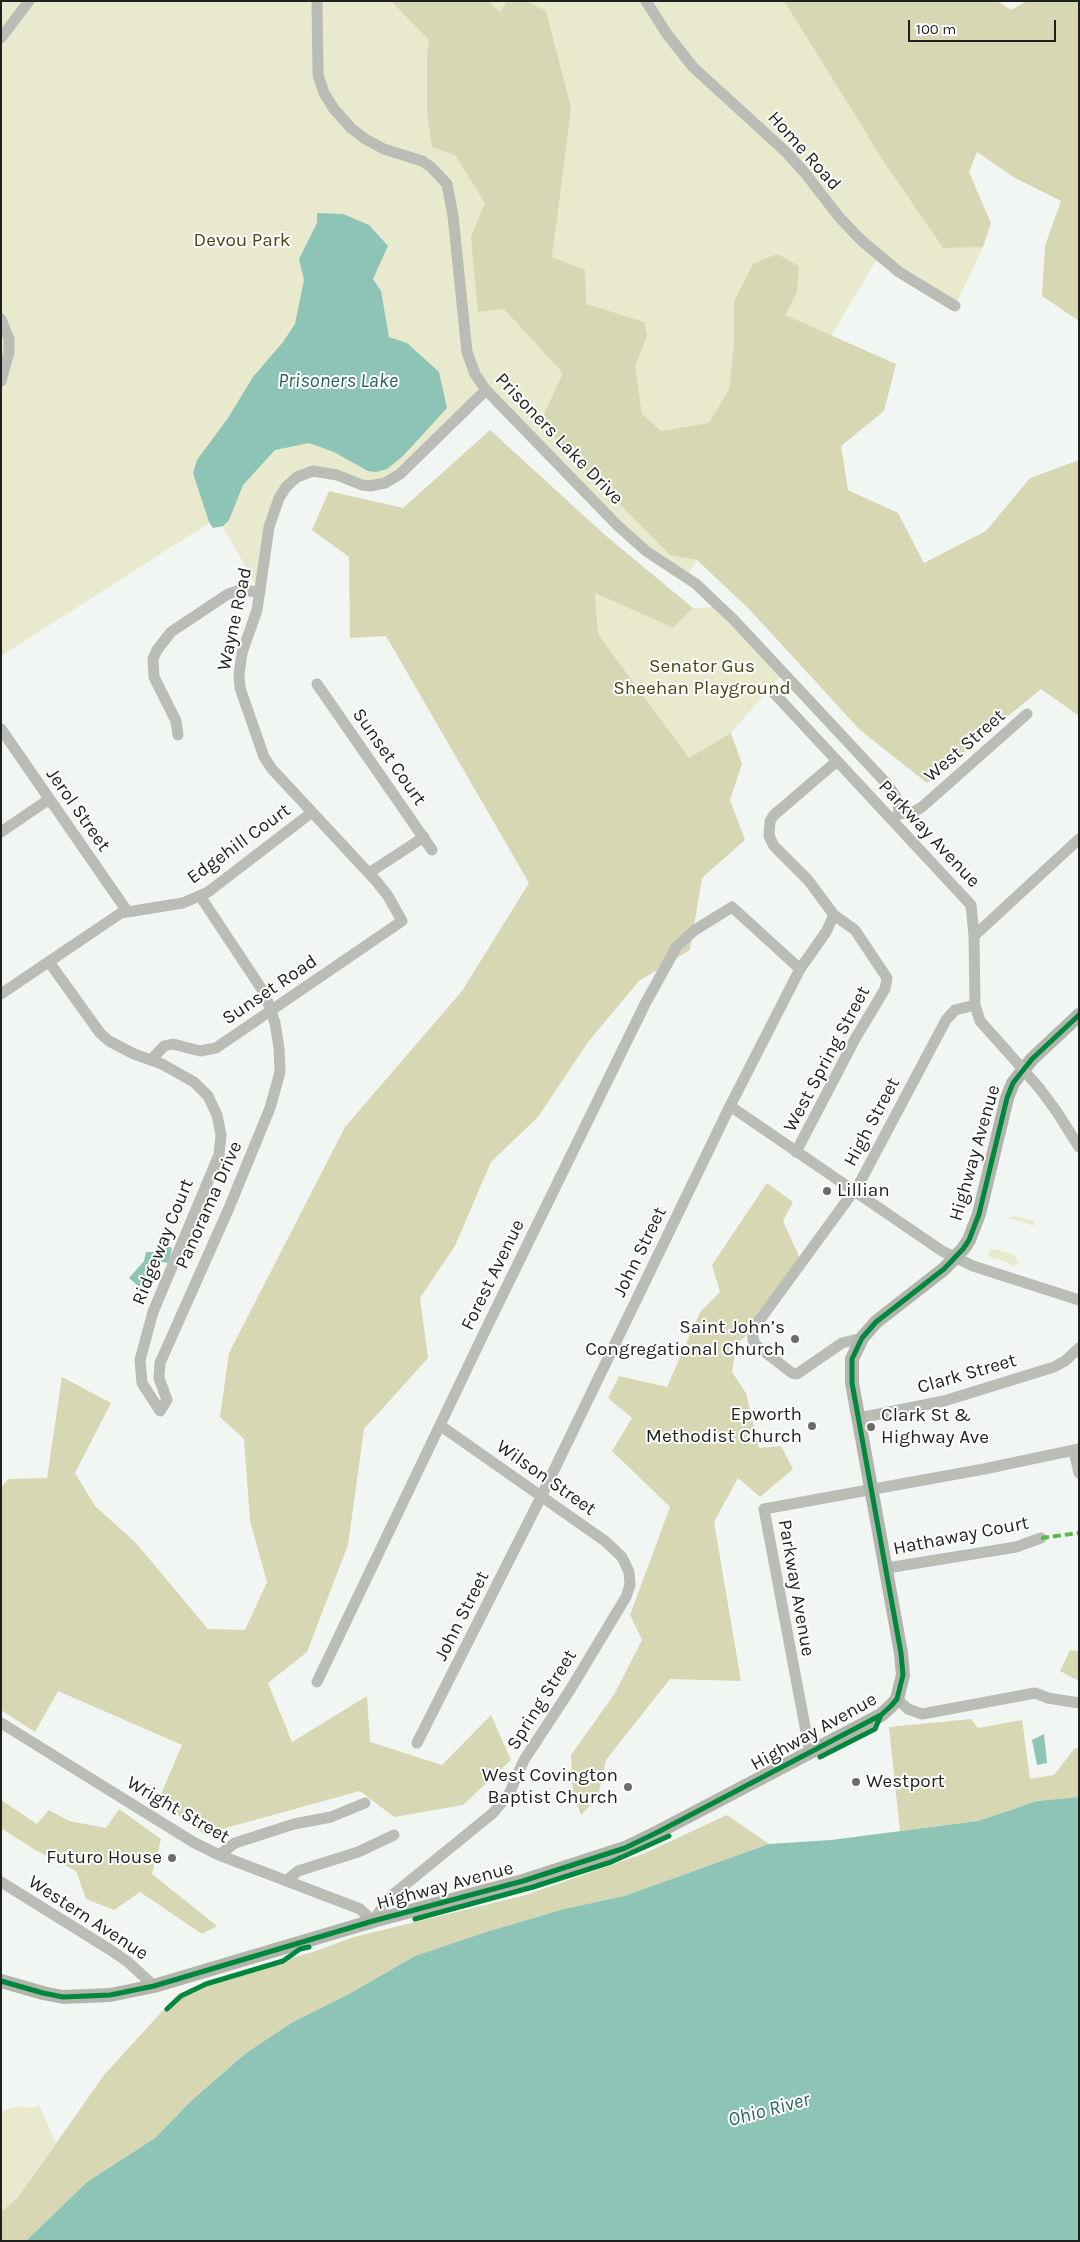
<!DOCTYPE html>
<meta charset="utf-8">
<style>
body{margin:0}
#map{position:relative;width:1080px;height:2242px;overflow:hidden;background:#f2f6f2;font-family:Karla,sans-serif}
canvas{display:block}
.frame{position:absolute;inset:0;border:2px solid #1f211e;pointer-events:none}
.scale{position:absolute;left:908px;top:20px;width:148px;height:22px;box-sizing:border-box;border:2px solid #1f211e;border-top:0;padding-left:6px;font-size:15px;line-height:18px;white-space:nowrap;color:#1f211e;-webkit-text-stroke:4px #fff;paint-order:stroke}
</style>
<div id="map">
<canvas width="1080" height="2242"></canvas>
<div class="frame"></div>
<div class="scale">100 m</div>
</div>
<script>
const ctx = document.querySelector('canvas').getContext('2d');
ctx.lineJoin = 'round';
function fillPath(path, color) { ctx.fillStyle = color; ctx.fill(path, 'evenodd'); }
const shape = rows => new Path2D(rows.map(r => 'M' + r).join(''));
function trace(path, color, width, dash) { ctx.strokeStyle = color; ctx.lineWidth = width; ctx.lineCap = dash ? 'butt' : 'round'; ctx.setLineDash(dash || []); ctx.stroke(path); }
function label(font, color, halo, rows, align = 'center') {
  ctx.font = font + ' Karla,sans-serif'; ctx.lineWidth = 4; ctx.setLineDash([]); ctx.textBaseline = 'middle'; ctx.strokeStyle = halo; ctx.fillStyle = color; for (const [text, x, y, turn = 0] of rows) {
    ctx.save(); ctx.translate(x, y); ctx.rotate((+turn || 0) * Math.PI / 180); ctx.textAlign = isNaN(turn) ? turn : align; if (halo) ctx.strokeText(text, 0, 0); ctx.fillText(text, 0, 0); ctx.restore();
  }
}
fillPath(shape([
 [1,1,784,1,884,162,943,248,983,247,955,306,879,256,686,578,646,551,485,390,400,474,378,485,313,471,279,498,260,592,223,527,213,528,209,523,1,656],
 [595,593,673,628,693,608,713,607,781,676,731,733,689,758,598,634],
 [1016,1216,1035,1221,1034,1226,1009,1218],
 [996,1249,1015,1255,1018,1263,1013,1266,1005,1261,991,1258,988,1255,990,1250],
 [39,2105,56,2143,17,2198,1,2212,1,2111,21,2106,32,2108]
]), '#e8e9cd');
fillPath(shape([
 [391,1,488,1,500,12,507,1,526,1,546,11,571,108,552,257,585,270,586,304,644,322,647,335,635,367,642,414,661,431,709,423,729,390,734,344,734,301,753,264,777,254,799,266,797,292,785,315,896,364,884,411,841,446,848,490,898,513,924,563,986,531,1030,478,1079,460,1079,716,1041,689,927,783,860,730,749,609,697,560,670,555,540,423,563,373,504,309,478,312,471,237,485,203,455,155,432,147,427,113,427,55,429,40],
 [784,1,997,1,1011,10,1027,1,1079,1,1079,321,1042,296,1045,246,1061,201,1015,178,977,152,969,172,991,223,983,247,943,248,884,162],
 [490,430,605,535,693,608,673,628,595,593,598,634,689,758,731,733,742,764,730,800,745,840,702,878,690,950,639,981,588,1042,538,1117,491,1162,455,1246,420,1298,428,1358,364,1429,348,1545,307,1652,268,1683,292,1742,367,1696,370,1742,442,1765,491,1715,511,1760,463,1805,394,1817,360,1791,204,1834,158,1801,182,1745,58,1691,35,1732,1,1710,1,1488,8,1479,47,1478,62,1377,111,1403,75,1473,95,1506,136,1543,208,1629,245,1630,267,1582,250,1521,244,1439,220,1417,229,1353,345,1127,462,991,529,883,386,636,350,638,349,557,312,530,329,491,403,508],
 [767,1183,793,1202,783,1221,801,1261,753,1329,736,1345,732,1372,746,1393,759,1448,781,1446,793,1469,760,1497,738,1478,714,1522,741,1681,670,1679,606,1760,598,1797,581,1815,573,1793,571,1755,615,1693,642,1640,630,1615,670,1507,612,1451,632,1418,608,1398,619,1376,667,1387,700,1312,720,1292,712,1265],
 [1070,1650,1079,1651,1079,1681,1060,1671],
 [971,1719,978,1728,1022,1720,1030,1779,1054,1775,1075,1748,1079,1749,1079,1797,1037,1801,978,1821,900,1831,889,1727],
 [1,1800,37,1824,49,1810,69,1821,106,1828,119,1809,161,1839,152,1874,217,1926,202,1934,140,1892,114,1910,86,1899,76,1871,35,1850,1,1828],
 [727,1815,769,1844,624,1896,564,1909,486,1932,415,1956,347,1995,293,2022,246,2053,191,2101,155,2138,87,2182,26,2241,1,2241,1,2212,17,2198,31,2179,104,2075,177,1995,206,1982,316,1951,354,1937,526,1895,643,1854]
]), '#d7d7b4');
fillPath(shape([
 [317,213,343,214,369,225,388,246,373,279,381,291,389,337,407,343,439,372,447,408,403,456,387,469,376,472,368,471,334,452,309,443,275,450,243,485,229,520,223,526,213,528,209,522,193,473,197,460,228,418,253,377,283,342,295,324,304,280,299,259,317,223],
 [161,1242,172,1248,169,1263,162,1262,156,1268,159,1277,148,1288,137,1285,129,1278,144,1261,146,1252,157,1252],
 [1044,1734,1047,1763,1037,1765,1032,1740],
 [1079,1797,1079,2241,26,2241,87,2182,155,2138,191,2101,246,2053,293,2022,347,1995,415,1956,486,1932,564,1909,624,1896,769,1844,831,1840,978,1821,1037,1801]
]), '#8dc4b6');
trace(shape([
 [317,1,318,75,324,93,334,109,351,128,365,139,384,149,422,161,431,167,447,184,453,216,467,352,475,374,486,390,617,525,646,551,696,584,734,620,887,784,896,797,899,809,898,814,893,821],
 [646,1,667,34,693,67,786,152,805,173,839,217,861,240,899,272,955,306],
 [1,38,29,1],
 [1,319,9,339,9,352,1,381],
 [317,684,432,850],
 [774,693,971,905,974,936,975,1005,980,1021,1006,1050],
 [1,729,127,911],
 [178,735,176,721,154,677,153,659,157,650,171,632,228,594,240,590,260,592],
 [898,814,912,813,922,807,1027,714],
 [1,832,48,800],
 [369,873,424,837],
 [974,936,1079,839],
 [49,962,100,1033,109,1041,134,1054,162,1064,194,1082,208,1096,217,1115,221,1135,219,1155,153,1312,140,1360,142,1383,160,1411,167,1400,159,1378,160,1363,229,1208,270,1108,280,1072,279,1048,275,1023,265,994,200,896],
 [1,994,121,913,183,903,208,892,311,813],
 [152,1059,164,1046,173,1044,200,1051,216,1048,402,921,388,896,377,882,272,769,264,757,240,688,239,674,242,653,257,610,269,527,279,498,286,487,297,477,313,471,337,475,362,485,370,486,385,483,400,474,486,390],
 [1040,1089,1057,1112,1079,1147],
 [730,1106,942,1251,973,1266,1079,1300],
 [796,1152,855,1039,885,989,887,978,855,930,834,915,808,880,774,846,769,836,770,821,774,815,837,761],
 [862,1338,842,1343,797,1374,792,1373,757,1346,753,1340,753,1329,859,1184,946,1020,955,1010,975,1005],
 [859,1418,944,1401,1054,1367,1065,1361,1079,1348],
 [1074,1451,1079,1473],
 [887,1568,1016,1547,1041,1538],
 [317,1682,485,1331,645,1004,677,946,695,930,732,907,800,969],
 [897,1699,908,1709,922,1714,1035,1693,1048,1698,1079,1703],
 [1,1723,193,1842,219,1855,360,1909,373,1921,390,1897,493,1813,509,1794,524,1760,570,1690,626,1597,630,1585,629,1572,622,1557,605,1541,441,1426],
 [417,1743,541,1497,730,1106,800,969,826,932,834,915],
 [810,1753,764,1509,984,1469,1079,1449],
 [219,1855,235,1843,294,1824,331,1817,365,1803],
 [286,1881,298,1871,358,1852,394,1835],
 [1,1882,109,1949,128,1962,154,1986]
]), '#babdb5', 11);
trace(shape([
 [1,1981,43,1993,63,1997,110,1995,154,1986,373,1921,523,1881,625,1848,658,1832,881,1715,891,1706,897,1699,903,1675,901,1653,852,1383,852,1359,862,1338,876,1322,944,1269,963,1249,969,1240,979,1214,1007,1098,1013,1083,1032,1059,1079,1015]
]), '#b1b5ac', 14);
trace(shape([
 [1006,1050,1040,1089]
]), '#babdb5', 11);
trace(shape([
 [1041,1538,1079,1533]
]), '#58b947', 4, [8, 4]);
trace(shape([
 [820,1757,875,1729,881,1715],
 [415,1919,533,1887,611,1862,669,1836],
 [1,1981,43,1993,63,1997,110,1995,154,1986,373,1921,523,1881,625,1848,658,1832,881,1715,891,1706,897,1699,903,1675,901,1653,852,1383,852,1359,862,1338,876,1322,944,1269,963,1249,969,1240,979,1214,1007,1098,1013,1083,1032,1059,1079,1015],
 [167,2009,181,1996,206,1984,283,1961,300,1949,309,1947]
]), '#00873e', 5);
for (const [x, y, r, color] of [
 [827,1191,5,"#696c68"],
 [795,1339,5,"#696c68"],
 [812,1426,5,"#696c68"],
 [871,1427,5,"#696c68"],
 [856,1782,5,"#696c68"],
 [628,1787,5,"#696c68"],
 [172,1858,5,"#696c68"]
]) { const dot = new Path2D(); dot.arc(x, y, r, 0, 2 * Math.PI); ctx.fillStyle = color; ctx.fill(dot); trace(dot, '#fff', 2); }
label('19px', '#1f211e', '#fff', [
 ["Home Road",804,151,48],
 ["Prisoners Lake Drive",559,439,46],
 ["Wayne Road",235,619,-78],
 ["West Street",965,746,-41],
 ["Sunset Court",389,757,55],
 ["Jerol Street",78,810,55],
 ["Parkway Avenue",929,834,47],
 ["Edgehill Court",239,844,-36],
 ["Sunset Road",270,990,-34],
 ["West Spring Street",827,1059,-62],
 ["High Street",872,1122,-62],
 ["Highway Avenue",975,1153,-74],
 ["Panorama Drive",209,1205,-66],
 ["Ridgeway Court",163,1242,-68],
 ["John Street",640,1252,-64],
 ["Forest Avenue",493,1275,-64],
 ["Clark Street",967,1374,-16],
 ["Wilson Street",546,1478,35],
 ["Hathaway Court",961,1536,-11],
 ["Parkway Avenue",796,1588,80],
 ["John Street",462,1616,-63],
 ["Spring Street",542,1700,-58],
 ["Highway Avenue",814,1732,-29],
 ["Wright Street",178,1810,30],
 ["Highway Avenue",445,1886,-15],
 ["Western Avenue",88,1918,33]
]);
label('19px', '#484516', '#fff', [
 ["Devou Park",242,241],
 ["Senator Gus",702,667],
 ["Sheehan Playground",702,689]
]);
label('19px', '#1f211e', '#fff', [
 ["Lillian",837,1191,"left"],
 ["Saint John’s",785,1328],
 ["Congregational Church",785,1350],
 ["Epworth",802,1415],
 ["Methodist Church",802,1437],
 ["Clark St &",881,1416,"left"],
 ["Highway Ave",881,1438,"left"],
 ["West Covington",618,1776],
 ["Baptist Church",618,1798],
 ["Westport",866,1782,"left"],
 ["Futuro House",162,1858]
], 'right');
label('italic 20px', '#276458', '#fff', [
 ["Prisoners Lake",338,381],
 ["Ohio River",769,2110,-15]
]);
</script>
